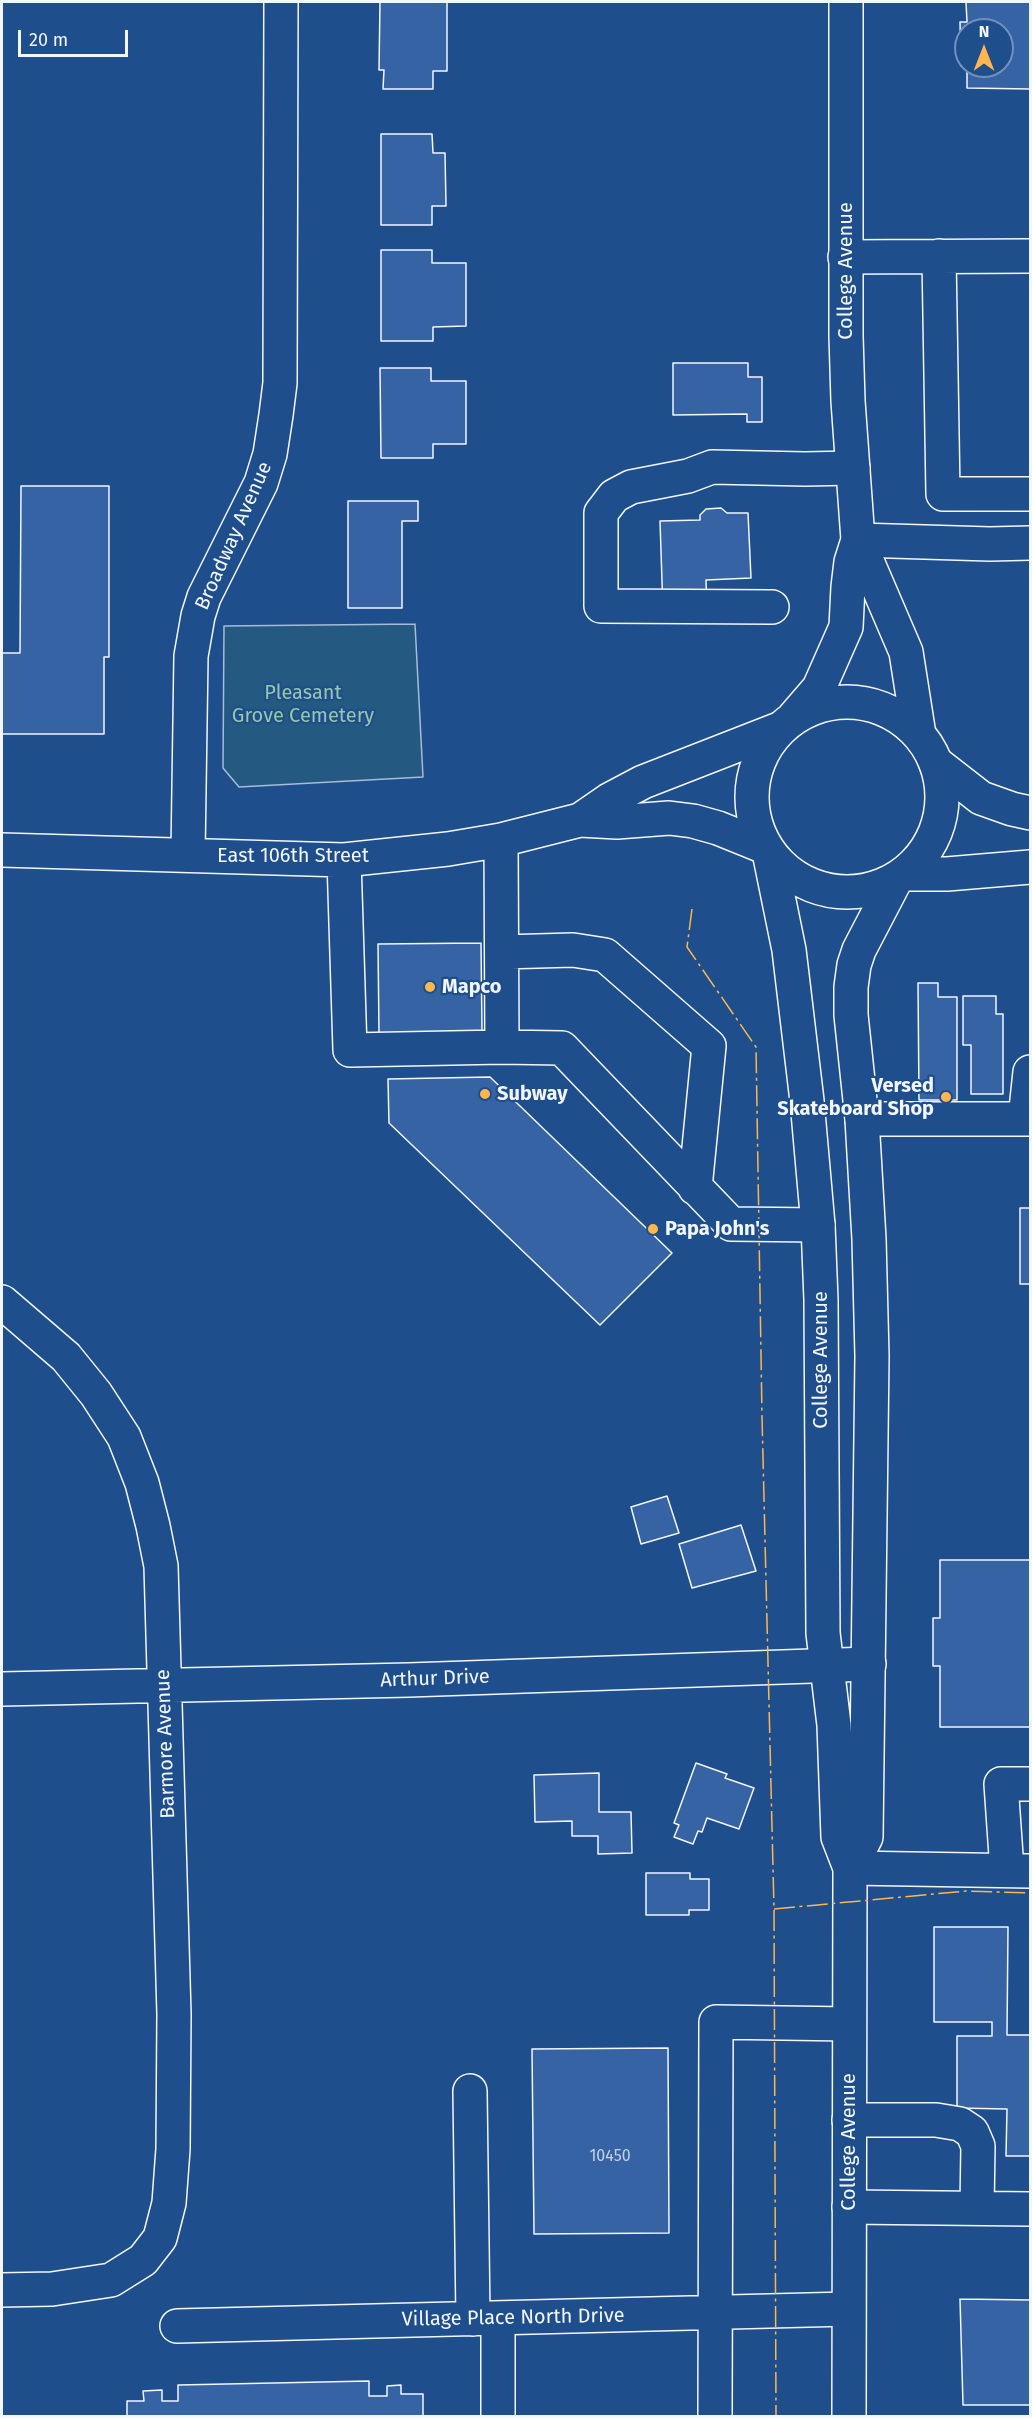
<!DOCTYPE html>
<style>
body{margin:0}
#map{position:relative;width:1032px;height:2418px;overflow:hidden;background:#1f4e8c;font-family:"Fira Sans",sans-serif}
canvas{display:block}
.frame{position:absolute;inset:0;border:3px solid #f2f6ff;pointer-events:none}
.north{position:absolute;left:954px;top:18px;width:60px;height:60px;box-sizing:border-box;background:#1f4e8c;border:2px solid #7391ba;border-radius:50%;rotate:0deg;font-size:16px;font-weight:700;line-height:24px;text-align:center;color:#f2f6ff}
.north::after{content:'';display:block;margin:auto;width:21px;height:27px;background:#ffb74d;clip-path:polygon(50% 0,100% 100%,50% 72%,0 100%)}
.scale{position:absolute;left:18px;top:30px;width:110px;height:27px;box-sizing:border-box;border:3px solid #f2f6ff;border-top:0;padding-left:8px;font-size:18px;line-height:21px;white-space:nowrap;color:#f2f6ff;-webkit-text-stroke:4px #1f4e8c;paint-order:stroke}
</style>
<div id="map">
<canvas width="1032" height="2418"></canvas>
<div class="frame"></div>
<div class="north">N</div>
<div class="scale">20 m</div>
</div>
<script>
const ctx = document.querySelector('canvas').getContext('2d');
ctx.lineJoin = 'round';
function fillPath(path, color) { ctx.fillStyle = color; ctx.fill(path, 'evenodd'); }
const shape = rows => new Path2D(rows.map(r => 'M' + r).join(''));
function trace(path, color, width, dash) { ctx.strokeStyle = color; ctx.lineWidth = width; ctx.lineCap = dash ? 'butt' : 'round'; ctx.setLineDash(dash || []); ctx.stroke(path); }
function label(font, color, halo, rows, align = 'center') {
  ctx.font = font + ' "Fira Sans",sans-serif'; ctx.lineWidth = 4.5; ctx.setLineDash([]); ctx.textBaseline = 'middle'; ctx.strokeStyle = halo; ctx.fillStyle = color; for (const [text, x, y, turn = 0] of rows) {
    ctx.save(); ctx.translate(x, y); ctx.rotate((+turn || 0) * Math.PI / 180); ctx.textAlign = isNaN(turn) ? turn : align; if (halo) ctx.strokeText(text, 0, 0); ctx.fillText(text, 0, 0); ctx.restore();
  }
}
const green = shape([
 [415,624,423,777,239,787,223,768,224,626,415,624]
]);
fillPath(green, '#245a82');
trace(green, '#a8bbd7', 1.5);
const building = shape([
 [380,2,447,2,447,71,433,71,433,89,383,89,384,70,379,70,380,2],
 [966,2,1030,2,1030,89,967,88,967,66,961,66,960,22,967,22,966,2],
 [966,30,1002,30,1002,66,966,66,966,30],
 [381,134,432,134,433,153,445,153,446,206,432,206,432,225,381,225,381,134],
 [381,250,432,250,432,263,466,263,466,326,433,327,433,341,381,341,381,250],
 [673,363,748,363,748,377,762,377,762,422,747,422,747,414,673,415,673,363],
 [380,368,431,368,431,381,466,381,466,444,433,444,433,458,381,458,380,368],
 [21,486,109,486,109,657,104,657,104,734,2,734,2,653,20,653,21,486],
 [348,501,418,501,418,521,402,521,402,608,348,608,348,501],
 [721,508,727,513,748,513,751,578,706,580,707,610,663,611,660,521,700,520,700,515,706,509,721,508],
 [481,943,482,1031,379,1033,378,944,481,943],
 [918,983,938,983,938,997,957,997,957,1100,919,1100,918,983],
 [963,996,996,996,996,1014,1003,1014,1003,1094,971,1094,971,1045,963,1045,963,996],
 [490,1077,672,1253,600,1325,389,1123,388,1079,490,1077],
 [1020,1208,1030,1208,1030,1284,1020,1284,1020,1208],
 [667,1496,679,1533,641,1544,631,1507,667,1496],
 [741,1525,756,1571,692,1588,679,1544,741,1525],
 [940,1560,1030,1560,1030,1727,940,1727,940,1666,933,1666,933,1618,940,1618,940,1560],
 [696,1763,727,1774,725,1778,754,1788,739,1829,707,1818,702,1832,698,1831,693,1844,674,1837,679,1825,674,1823,696,1763],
 [599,1773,599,1812,631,1812,632,1853,598,1854,598,1836,572,1836,572,1821,535,1822,534,1775,599,1773],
 [646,1873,690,1873,690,1879,709,1879,709,1910,689,1910,689,1915,646,1915,646,1873],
 [934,1927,1008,1927,1007,2035,1030,2035,1030,2156,1006,2156,1007,2109,957,2108,957,2036,992,2036,992,2022,934,2022,934,1927],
 [668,2048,669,2233,534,2234,532,2049,668,2048],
 [960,2299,1030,2300,1030,2405,963,2405,960,2299],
 [369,2381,369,2396,387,2396,387,2386,401,2385,401,2394,423,2394,423,2416,127,2416,127,2401,144,2401,143,2391,162,2390,162,2401,178,2401,178,2385,369,2381]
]);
fillPath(building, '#3563a3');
trace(building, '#f2f6ff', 1.5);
const minor = shape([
 [939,256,943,494,1030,494],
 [845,257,1030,256],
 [858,540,990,544,1030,543],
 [772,607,601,606,601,513,614,496,631,487,688,476,712,467,805,469,853,468],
 [936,763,981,798,1012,809,1030,813],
 [580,820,609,800,643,782,779,729],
 [501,840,502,1047,562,1048,731,1224,818,1225],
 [2,850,344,860,448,849,501,840,580,820,617,822,669,818,693,821,718,828,765,847],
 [188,854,191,656,198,616,204,597,261,483,270,454,276,415,280,383,281,2],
 [344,860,350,1050,502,1047],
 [904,874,947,874,1030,867],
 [502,952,573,950,605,955,709,1046,695,1188],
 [862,1119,1030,1119],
 [1025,1119,1030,1072],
 [2,1302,66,1357,96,1394,124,1437,142,1483,153,1526,161,1566,174,2014,173,2149,169,2203,160,2238,143,2260,111,2280,52,2289,2,2290],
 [2,1689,409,1680,869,1664],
 [850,1868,1030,1871],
 [1007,1870,1001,1784,1030,1784],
 [470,2091,473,2319],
 [849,2120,936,2120,960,2124,972,2132,978,2146,977,2208],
 [849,2207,1030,2209],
 [498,2318,498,2416],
 [177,2326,848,2309],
 [715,2416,716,2022,849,2024]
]);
const major = shape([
 [846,2,846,336,848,401,858,540,906,652,919,735],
 '752 797a95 95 0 1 1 190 0a95 95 0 1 1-190 0Z',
 [794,717,819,688,846,627,848,587,851,562,858,540],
 [769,852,789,950,807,1101,818,1225,821,1300,823,1633,834,1725,838,1837,850,1868,849,2416],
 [850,1868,866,1837,872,1356,869,1239,862,1119,851,1015,851,987,854,965,859,950,895,881]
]);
trace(minor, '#f2f6ff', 36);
trace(major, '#f2f6ff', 36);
trace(minor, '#1f4e8c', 33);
trace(major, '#1f4e8c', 33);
trace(shape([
 [692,909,687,947,756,1047,762,1416,774,1909,776,2416],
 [774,1909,966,1891,1030,1893]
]), '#ffb74d', 1.5, [21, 4.5, 3, 4.5]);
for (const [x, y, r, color] of [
 [430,987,6,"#ffb74d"],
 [485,1094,6,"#ffb74d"],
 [946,1097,6,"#ffb74d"],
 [653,1229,6,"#ffb74d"]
]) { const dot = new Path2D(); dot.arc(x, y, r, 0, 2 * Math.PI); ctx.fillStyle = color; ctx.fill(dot); trace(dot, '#1f4e8c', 2); }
label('16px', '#c3d1e8', null, [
 ["10450",610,2157]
]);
label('20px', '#f2f6ff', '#1f4e8c', [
 ["College Avenue",846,271,-90],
 ["Broadway Avenue",234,536,-66],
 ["East 106th Street",293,856],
 ["College Avenue",821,1360,-90],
 ["Arthur Drive",435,1679,-2],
 ["Barmore Avenue",166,1744,-92],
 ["College Avenue",849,2142,-90],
 ["Village Place North Drive",513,2318,-1]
]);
label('20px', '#97c8a6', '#1f4e8c', [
 ["Pleasant",303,693],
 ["Grove Cemetery",303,716]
]);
label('bold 20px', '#f2f6ff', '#1f4e8c', [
 ["Mapco",442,987],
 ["Versed",934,1086,"right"],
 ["Skateboard Shop",934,1109,"right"],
 ["Subway",497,1094],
 ["Papa John's",665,1229]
], 'left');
</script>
